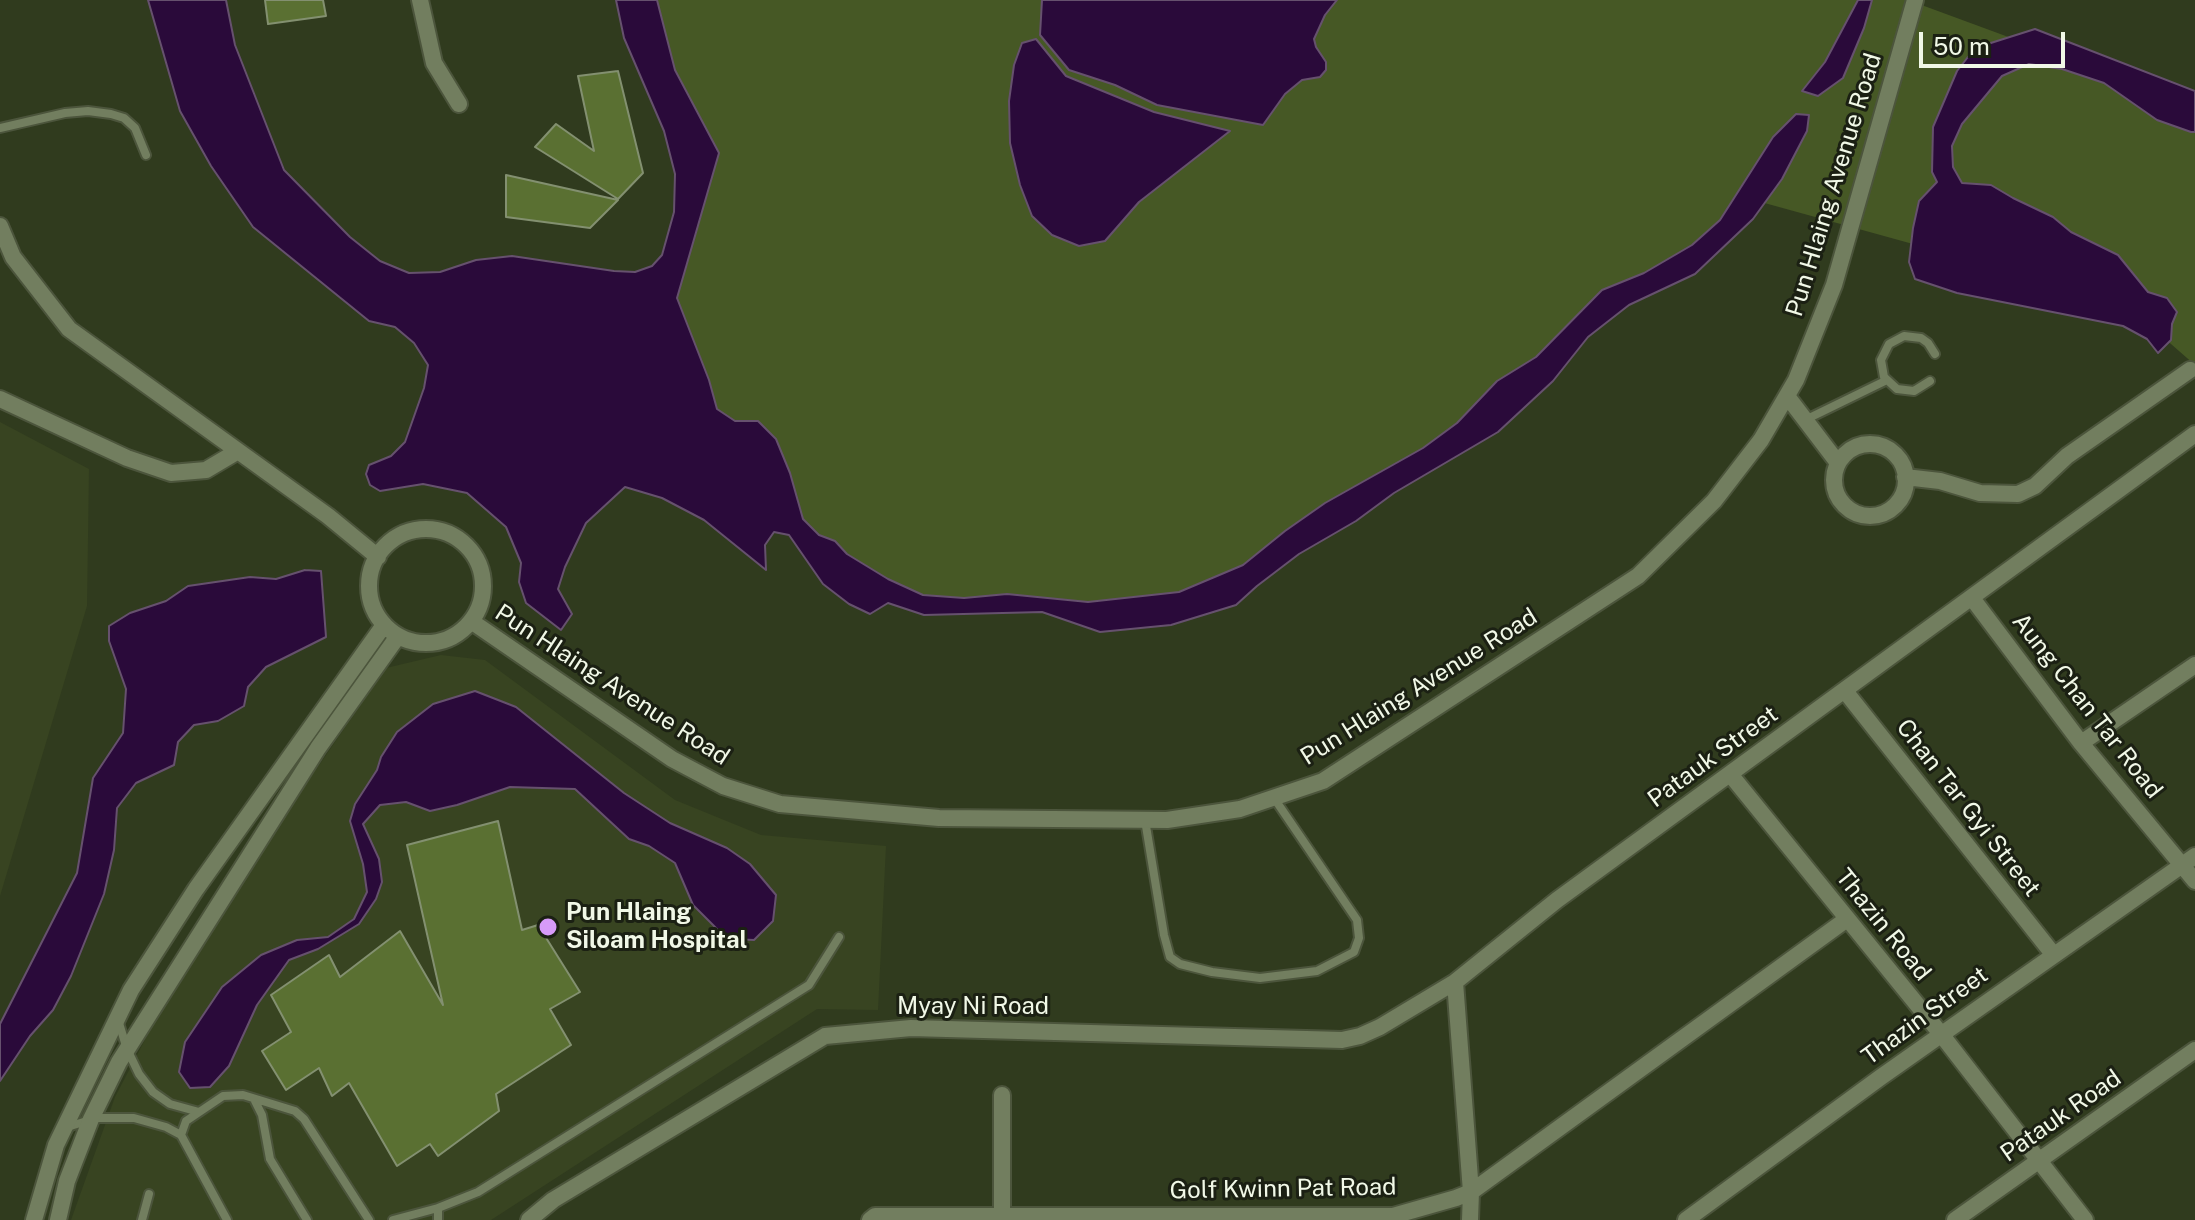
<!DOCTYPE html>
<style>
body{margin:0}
#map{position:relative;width:2195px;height:1220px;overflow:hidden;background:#303b1e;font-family:"Public Sans",sans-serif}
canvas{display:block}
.scale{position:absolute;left:1919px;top:32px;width:146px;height:36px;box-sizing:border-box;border:4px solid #f1f8e7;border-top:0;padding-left:10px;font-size:24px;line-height:28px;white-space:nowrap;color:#f1f8e7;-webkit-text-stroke:6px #1b2013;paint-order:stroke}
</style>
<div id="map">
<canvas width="2195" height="1220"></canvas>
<div class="scale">50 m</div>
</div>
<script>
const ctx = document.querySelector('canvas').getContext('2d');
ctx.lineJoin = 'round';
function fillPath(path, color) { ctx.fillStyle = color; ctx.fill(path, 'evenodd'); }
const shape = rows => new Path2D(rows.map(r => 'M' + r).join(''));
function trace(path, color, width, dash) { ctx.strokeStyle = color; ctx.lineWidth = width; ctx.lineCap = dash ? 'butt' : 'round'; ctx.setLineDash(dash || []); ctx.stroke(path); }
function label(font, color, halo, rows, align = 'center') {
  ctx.font = font + ' "Public Sans",sans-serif'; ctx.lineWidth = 6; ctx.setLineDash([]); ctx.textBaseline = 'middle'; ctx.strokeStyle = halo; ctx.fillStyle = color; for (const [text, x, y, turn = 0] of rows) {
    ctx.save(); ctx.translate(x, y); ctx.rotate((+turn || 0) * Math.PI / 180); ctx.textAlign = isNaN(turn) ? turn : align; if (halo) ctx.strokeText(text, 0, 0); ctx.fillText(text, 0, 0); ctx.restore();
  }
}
fillPath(shape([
 [0,422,89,469,87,606,0,896],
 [441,655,485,660,675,800,761,835,886,846,878,1010,817,1009,491,1220,71,1220,115,1097,160,1011,295,800,386,668]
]), '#384421');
fillPath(shape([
 [640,0,1908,0,2174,98,2195,104,2195,365,2123,302,1750,199,1701,256,1600,317,1484,417,1234,586,1116,616,930,606,650,447,694,163]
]), '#465825');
const water = shape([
 [148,0,226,0,235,45,284,170,350,237,380,261,409,273,440,272,476,260,512,256,614,271,635,272,652,266,662,255,674,212,675,174,664,131,624,38,616,0,657,0,675,70,719,153,677,298,709,380,717,409,735,421,758,421,776,439,790,473,803,519,819,535,835,541,847,554,888,579,923,595,964,598,1007,594,1088,602,1179,592,1243,565,1285,531,1325,503,1423,448,1457,423,1497,381,1536,357,1602,290,1644,273,1692,245,1720,220,1773,137,1796,114,1809,115,1807,131,1782,179,1753,219,1695,274,1629,305,1588,337,1553,381,1498,432,1394,493,1356,521,1299,554,1257,586,1236,605,1171,625,1100,632,1042,612,924,615,888,603,870,614,849,604,823,584,789,535,774,532,765,545,766,570,704,520,662,498,625,487,586,523,565,567,558,589,572,614,561,630,526,603,519,582,521,563,506,527,467,493,423,484,380,491,370,485,366,474,369,465,391,456,405,442,424,388,428,365,414,343,395,327,369,321,253,227,211,166,180,111,148,0],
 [1042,0,1337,0,1325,15,1314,39,1316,47,1326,62,1326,70,1320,77,1302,80,1285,94,1263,125,1157,105,1115,85,1069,70,1040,35,1042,0],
 [1858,0,1872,0,1864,28,1843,78,1818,96,1802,91,1825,62,1858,0],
 [2035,29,2195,91,2195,132,2191,132,2157,120,2104,83,2062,69,2029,64,2002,76,1962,124,1952,146,1953,167,1962,183,1991,185,2013,198,2053,217,2071,232,2118,255,2148,292,2167,298,2177,312,2172,324,2171,340,2158,353,2147,339,2123,326,1957,293,1915,279,1909,262,1913,228,1919,201,1937,182,1932,172,1933,127,1957,71,1975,48,2035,29],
 [1036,39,1066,76,1154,112,1230,131,1139,202,1105,241,1079,246,1052,235,1032,216,1020,185,1010,143,1009,101,1014,65,1022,43,1036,39],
 [305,570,321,571,326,637,266,667,248,687,244,706,218,721,194,725,178,742,174,765,136,783,117,808,114,850,104,894,71,976,53,1010,30,1036,0,1081,0,1024,77,873,93,778,123,733,126,689,109,641,109,626,130,613,166,601,188,586,250,577,276,579,305,570],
 [475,691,516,707,624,793,670,823,727,848,750,864,776,895,773,921,754,940,732,939,719,931,693,905,675,863,649,846,629,839,575,789,510,787,457,805,430,811,406,802,380,805,363,824,379,859,382,882,376,899,359,924,318,949,289,960,257,1005,229,1066,210,1087,190,1088,179,1072,185,1042,222,987,261,955,297,940,328,937,354,919,367,892,363,864,350,821,355,804,377,770,381,757,397,732,433,704,475,691]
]);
fillPath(water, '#2a0a3a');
trace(water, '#66516e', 2);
const building = shape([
 [265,0,323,0,326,16,268,24,265,0],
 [618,71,643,173,618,199,535,147,556,124,594,151,578,76,618,71],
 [506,175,618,200,590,228,506,217,506,175],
 [498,821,522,930,538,925,580,992,550,1009,571,1045,496,1094,499,1111,438,1156,430,1144,397,1166,349,1083,332,1096,319,1068,286,1090,262,1051,291,1032,271,995,329,955,340,977,400,931,443,1005,407,845,498,821]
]);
fillPath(building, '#5a7032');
trace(building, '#839070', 2);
const service = shape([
 [0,128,65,113,88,111,111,114,124,118,135,128,146,155],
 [1930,381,1914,391,1897,389,1884,377,1881,360,1889,344,1904,336,1921,338,1928,343,1935,354],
 [1807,419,1887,380],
 [1145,820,1164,935,1170,957,1180,964,1212,972,1260,978,1317,971,1354,952,1359,938,1357,920,1274,798],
 [118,1020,127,1049,139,1074,153,1092,170,1104,199,1112],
 [255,1101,262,1115,270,1159,307,1220],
 [67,1127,97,1118,134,1118,166,1127,181,1135,227,1220],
 [181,1135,186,1121,223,1096,243,1095,295,1111,304,1119,369,1220],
 [142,1220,149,1194],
 [393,1220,438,1208],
 [438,1220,438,1208,478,1192,809,985,839,937]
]);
const minor = shape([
 [420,0,434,63,459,104],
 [0,226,13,257,69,329,328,516,378,557],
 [1787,396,1838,463],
 [0,399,127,458,171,473,206,470,238,451],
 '1834 480a36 36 0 1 1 72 0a36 36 0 1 1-72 0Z',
 [1905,477,1940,481,1980,493,2018,494,2035,486,2067,456,2190,370],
 '369 586a57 57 0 1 1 114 0a57 57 0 1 1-114 0Z',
 [1972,598,2081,743,2195,881],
 [471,621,672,759,723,786,780,804,939,818,1167,820,1240,809,1323,781,1638,576,1714,501,1761,440,1796,380,1834,285,1915,0],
 [1845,691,2053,954],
 [2081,743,2195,665],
 [1730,774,1941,1034,2085,1220],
 [34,1220,56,1145,131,990,196,889,384,625],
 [58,1220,67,1181,91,1119,119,1062,318,748,398,636],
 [529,1220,553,1200,825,1036,911,1028,1342,1040,1360,1036,1380,1027,1455,982],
 [870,1220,875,1216,1393,1216,1456,1198,1471,1192,1847,919],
 [1002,1220,1002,1095],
 [1470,1220,1471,1192,1455,982,1557,900,2195,434],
 [1686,1220,1881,1077,2195,856],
 [1955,1220,2195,1050]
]);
trace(service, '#4c553c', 12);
trace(minor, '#4c553c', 20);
trace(service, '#727e5f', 8);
trace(minor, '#727e5f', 16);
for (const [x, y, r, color] of [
 [548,927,10,"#d79bf9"]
]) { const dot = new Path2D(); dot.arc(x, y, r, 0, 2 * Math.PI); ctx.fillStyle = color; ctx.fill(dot); trace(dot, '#1b2013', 3); }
label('24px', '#f1f8e7', '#1b2013', [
 ["Pun Hlaing Avenue Road",1834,185,-73],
 ["Pun Hlaing Avenue Road",612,685,33],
 ["Pun Hlaing Avenue Road",1419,687,-32],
 ["Aung Chan Tar Road",2087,706,52],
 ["Patauk Street",1713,757,-36],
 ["Chan Tar Gyi Street",1968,808,52],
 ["Thazin Road",1883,925,51],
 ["Myay Ni Road",973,1007],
 ["Thazin Street",1925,1016,-36],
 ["Patauk Road",2061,1116,-35],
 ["Golf Kwinn Pat Road",1283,1189,-1]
]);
label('bold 24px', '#f1f8e7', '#1b2013', [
 ["Pun Hlaing",566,913],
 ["Siloam Hospital",566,941]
], 'left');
</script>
